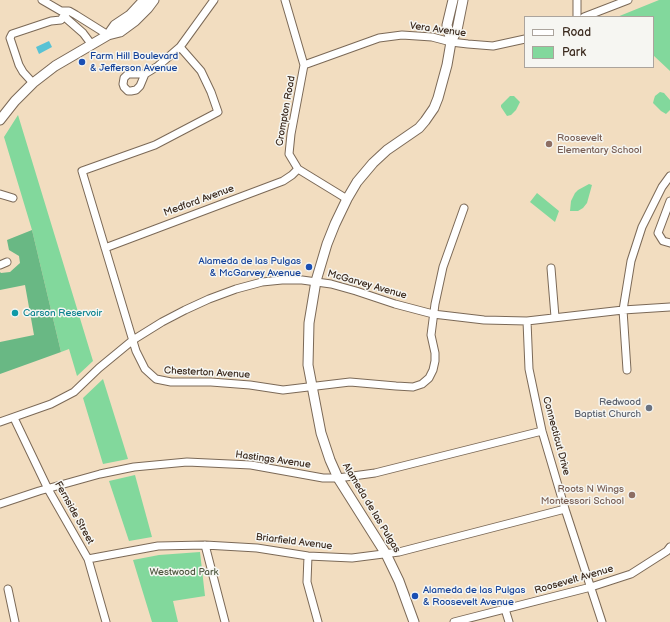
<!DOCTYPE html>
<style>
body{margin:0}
#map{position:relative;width:670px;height:622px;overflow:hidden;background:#f2ddc0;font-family:"Balsamiq Sans",sans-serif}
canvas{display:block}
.legend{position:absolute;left:524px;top:16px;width:130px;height:52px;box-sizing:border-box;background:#f6f6f2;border:1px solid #aba49d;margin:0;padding:5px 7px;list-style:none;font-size:12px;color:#3b2a1e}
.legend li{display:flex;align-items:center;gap:8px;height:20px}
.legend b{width:20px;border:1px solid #aba49d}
</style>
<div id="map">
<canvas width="670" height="622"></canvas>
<ul class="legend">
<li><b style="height:5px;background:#fff"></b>Road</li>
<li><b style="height:11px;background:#82d89c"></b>Park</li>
</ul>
</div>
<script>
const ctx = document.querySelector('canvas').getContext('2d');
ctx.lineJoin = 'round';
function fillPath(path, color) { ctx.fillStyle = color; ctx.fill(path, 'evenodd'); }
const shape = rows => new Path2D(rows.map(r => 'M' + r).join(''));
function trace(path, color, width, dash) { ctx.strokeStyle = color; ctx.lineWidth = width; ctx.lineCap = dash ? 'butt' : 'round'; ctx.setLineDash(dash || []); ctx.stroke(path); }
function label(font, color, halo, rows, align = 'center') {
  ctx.font = font + ' "Balsamiq Sans",sans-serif'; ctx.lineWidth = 3; ctx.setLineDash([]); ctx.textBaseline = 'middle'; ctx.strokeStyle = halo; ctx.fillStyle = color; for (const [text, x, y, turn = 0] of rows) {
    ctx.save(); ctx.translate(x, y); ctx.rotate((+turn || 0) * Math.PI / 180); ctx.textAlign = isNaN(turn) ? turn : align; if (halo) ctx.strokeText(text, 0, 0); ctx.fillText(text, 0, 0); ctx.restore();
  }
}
fillPath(shape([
 [659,0,670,0,670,71,653,55,653,17,617,17],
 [660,92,664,93,670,100,670,110,666,114,661,111,653,103,654,99,655,96],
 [510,96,514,96,520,102,516,110,511,115,507,116,501,107,501,105],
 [18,115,93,361,77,376,69,349,61,352,32,230,4,137],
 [589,184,592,185,587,203,583,208,578,211,570,211,571,201,575,193,578,190],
 [537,193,559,211,555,222,530,202],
 [103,379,128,459,103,464,83,398],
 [135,475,152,537,129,541,109,481],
 [200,552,205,596,173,601,178,622,152,622,133,560,159,555]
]), '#82d89c');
fillPath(shape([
 [32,230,61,352,0,374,0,342,34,335,25,285,0,290,0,272,1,273,10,272,20,263,19,256,9,250,7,240]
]), '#69b884');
fillPath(shape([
 [49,41,52,47,39,54,36,47]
]), '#58c2d4');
const minor = shape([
 [42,0,61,11,69,11,76,15,108,35],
 [285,0,304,65,291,134,289,154,298,169,347,199],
 [577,0,577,17],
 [63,12,67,19,83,33,92,45],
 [584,17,628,0],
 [180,47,201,71,211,92,218,112,155,145,82,171,136,351,145,369,156,379,171,382,211,382,250,385,283,390,350,382,396,386,413,387,422,384,429,378,433,370,435,361,435,353,431,335,435,304,443,267,464,208],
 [304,65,379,38,402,35,432,37,451,42,468,44,493,46,525,39],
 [128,74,145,74,140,86,136,90,131,91,128,91,124,87,123,84,124,78,128,74],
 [145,74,158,66,180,47,214,0],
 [33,83,23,72,19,65,10,38,12,34,51,21,61,20,64,15],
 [0,194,13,198],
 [670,201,658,233,663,241,670,243],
 [105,248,283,181,292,175,298,169],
 [0,265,7,262],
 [551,268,555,317],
 [527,321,529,369,542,431,565,509,602,622],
 [627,370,623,310,631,261,642,227,662,187,670,176],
 [14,418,48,489,88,559,106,622],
 [0,422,51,404,74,392,99,368,133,340,162,322,185,310,209,299,236,289,262,282,282,280,302,280,331,284,356,291,395,304,433,314,484,320,527,321,623,310,670,307],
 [0,504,39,491,100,474,134,467,187,462,251,465,323,478,338,478,375,473,542,431],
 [205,545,225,622],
 [308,556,307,582,318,622],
 [88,559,158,546,205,545,257,548,308,556,352,558,399,552,565,509],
 [8,589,15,622],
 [505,609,509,622],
 [454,622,591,587,631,574,667,551,670,547]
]);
const major = shape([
 [108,35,115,25,130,15,144,0],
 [451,42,447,25,453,0],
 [0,120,15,101,33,83,55,66,79,52,108,35,120,32,135,21,148,8,154,0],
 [414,622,399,581,386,554,338,478,330,460,321,433,308,365,309,323,316,281,327,244,335,224,347,199,357,182,373,163,387,150,419,128,425,121,434,108,438,98,447,65,451,42,457,30,463,0]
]);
trace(minor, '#7b6957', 9);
trace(major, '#7b6957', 11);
trace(minor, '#fff', 7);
trace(major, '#fff', 9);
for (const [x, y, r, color] of [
 [82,62,4,"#1a4fb4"],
 [549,144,4,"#8d6e63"],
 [309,267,4,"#1a4fb4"],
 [15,313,4,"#0f9aa8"],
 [649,408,4,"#6b7280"],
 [632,495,4,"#8d6e63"],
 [415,596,4,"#1a4fb4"]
]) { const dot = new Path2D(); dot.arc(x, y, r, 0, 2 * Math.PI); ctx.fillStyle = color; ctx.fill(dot); trace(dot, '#f6f6f2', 1.5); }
label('10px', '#3b2a1e', '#f6f6f2', [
 ["Vera Avenue",438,30,8],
 ["Crompton Road",286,111,-80],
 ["Medford Avenue",199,201,-20],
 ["McGarvey Avenue",367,285,16],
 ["Chesterton Avenue",207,373,3],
 ["Connecticut Drive",556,436,75],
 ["Hastings Avenue",273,460,8],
 ["Alameda de las Pulgas",371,508,59],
 ["Fernside Street",74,513,61],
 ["Briarfield Avenue",294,542,7],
 ["Roosevelt Avenue",574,580,-16]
]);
label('10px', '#164399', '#f6f6f2', [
 ["Farm Hill Boulevard",90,56],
 ["& Jefferson Avenue",90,68],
 ["Alameda de las Pulgas",301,261,"right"],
 ["& McGarvey Avenue",301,273,"right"],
 ["Alameda de las Pulgas",423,590],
 ["& Roosevelt Avenue",423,602]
], 'left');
label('10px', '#785e54', '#f6f6f2', [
 ["Roosevelt",557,138],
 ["Elementary School",557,150],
 ["Roots N Wings",624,489,"right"],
 ["Montessori School",624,501,"right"]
], 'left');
label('10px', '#0d838f', '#f6f6f2', [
 ["Carson Reservoir",23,313]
], 'left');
label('10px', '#5b616d', '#f6f6f2', [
 ["Redwood",641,402],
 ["Baptist Church",641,414]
], 'right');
label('10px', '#4d563e', '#f6f6f2', [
 ["Westwood Park",184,572]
]);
</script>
